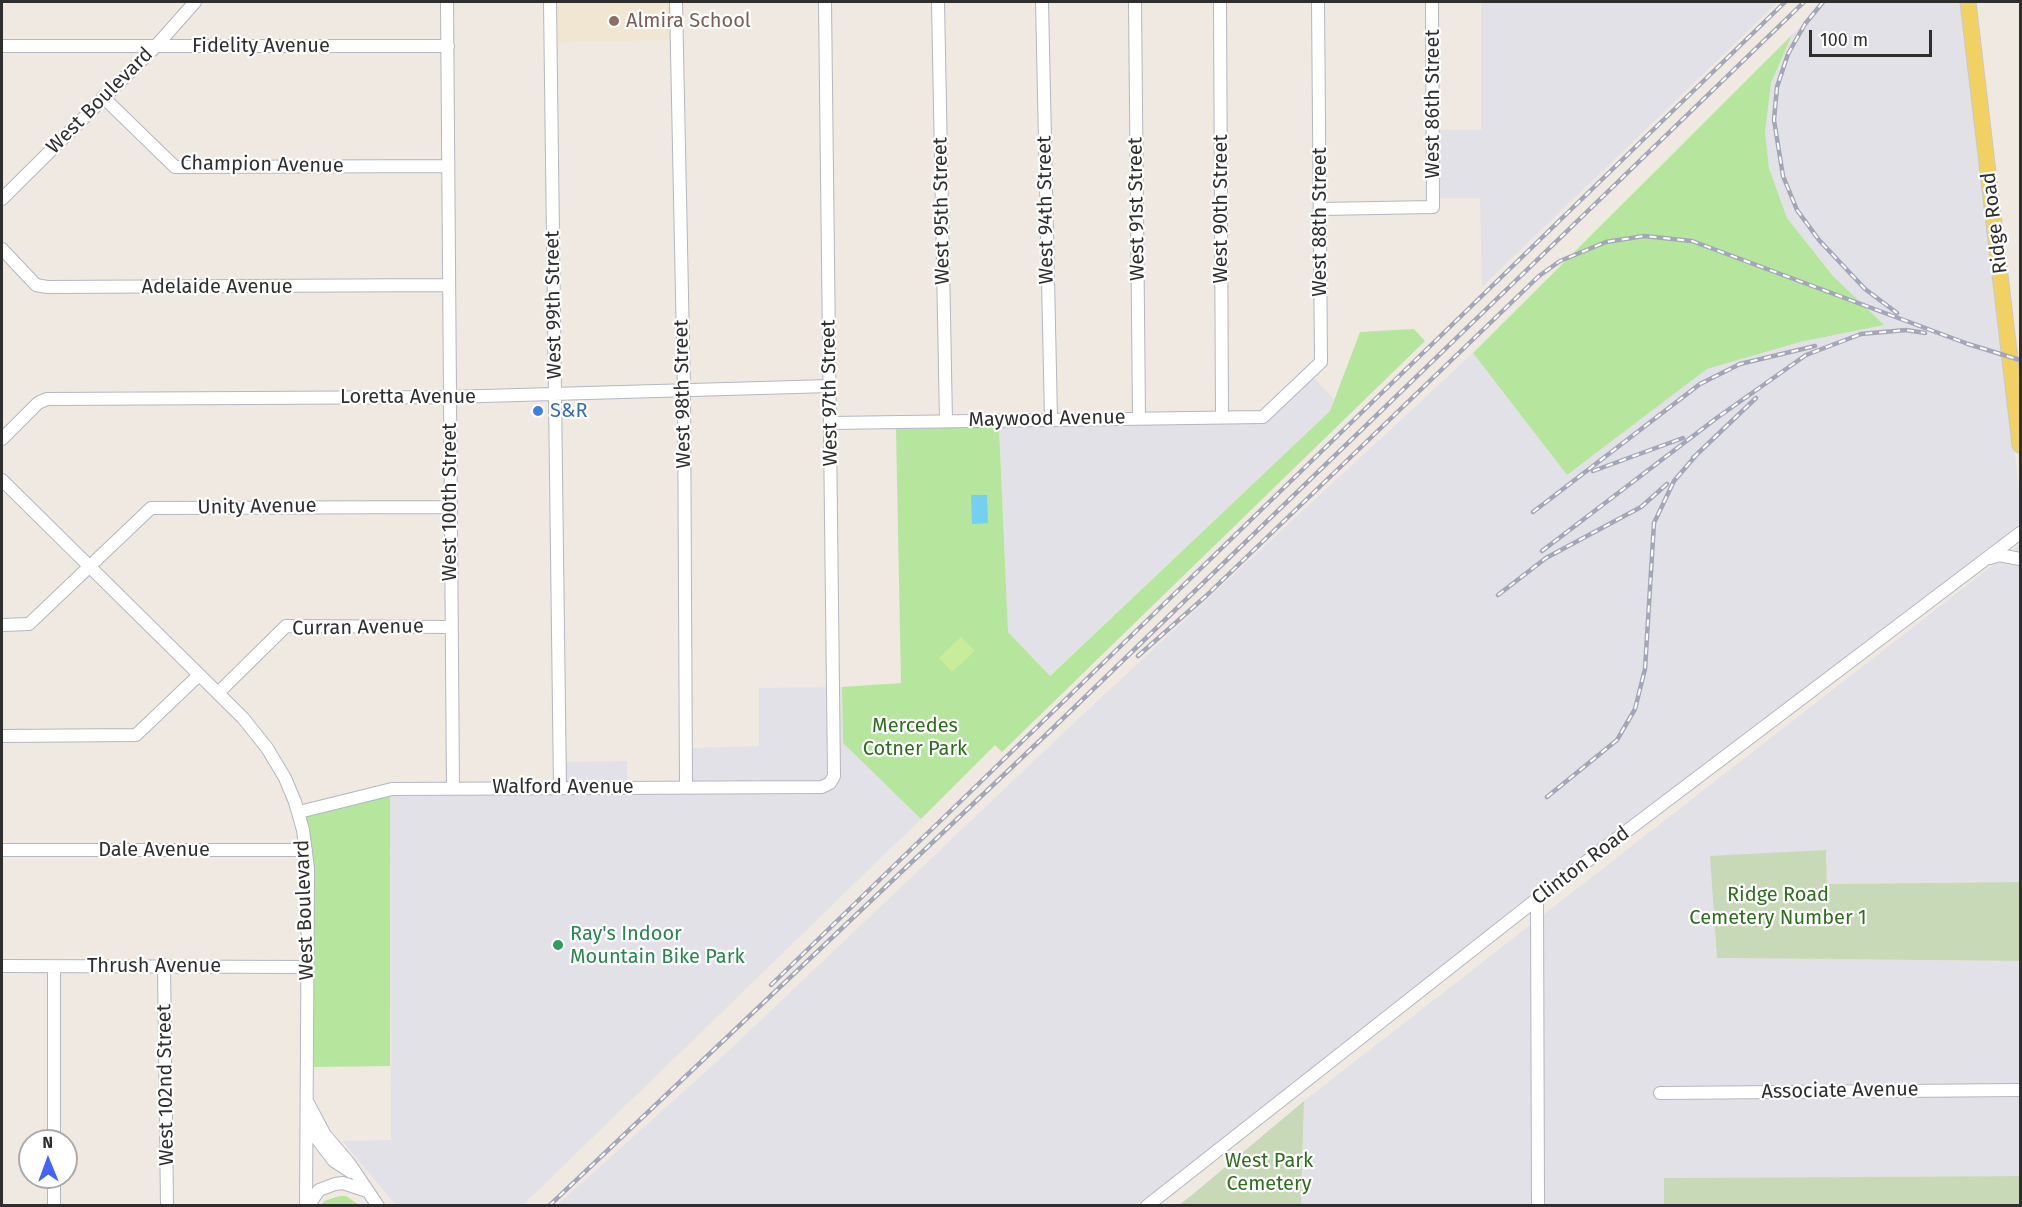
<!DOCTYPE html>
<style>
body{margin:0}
#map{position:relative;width:2022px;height:1207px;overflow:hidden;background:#efe9e1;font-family:"Fira Sans",sans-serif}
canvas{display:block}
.frame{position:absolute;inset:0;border:3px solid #2e2e2e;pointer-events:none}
.north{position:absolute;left:18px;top:1129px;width:60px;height:60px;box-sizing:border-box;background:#fff;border:2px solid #ababab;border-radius:50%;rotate:359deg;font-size:16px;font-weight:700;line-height:24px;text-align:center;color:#2e2e2e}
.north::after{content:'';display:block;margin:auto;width:21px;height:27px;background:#4264fb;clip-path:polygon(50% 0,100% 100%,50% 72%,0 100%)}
.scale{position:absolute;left:1809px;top:30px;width:123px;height:27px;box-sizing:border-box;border:3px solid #2e2e2e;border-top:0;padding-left:8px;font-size:18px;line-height:21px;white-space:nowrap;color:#2e2e2e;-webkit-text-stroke:4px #fff;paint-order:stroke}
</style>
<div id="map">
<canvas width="2022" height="1207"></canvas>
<div class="frame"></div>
<div class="north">N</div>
<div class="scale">100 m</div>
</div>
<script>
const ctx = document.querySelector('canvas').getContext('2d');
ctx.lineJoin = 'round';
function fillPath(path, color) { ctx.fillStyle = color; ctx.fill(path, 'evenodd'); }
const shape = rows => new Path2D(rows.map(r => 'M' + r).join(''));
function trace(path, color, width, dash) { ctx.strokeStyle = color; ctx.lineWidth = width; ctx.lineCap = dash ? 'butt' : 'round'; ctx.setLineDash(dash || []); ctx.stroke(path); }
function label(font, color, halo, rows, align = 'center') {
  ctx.font = font + ' "Fira Sans",sans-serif'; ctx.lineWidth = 4.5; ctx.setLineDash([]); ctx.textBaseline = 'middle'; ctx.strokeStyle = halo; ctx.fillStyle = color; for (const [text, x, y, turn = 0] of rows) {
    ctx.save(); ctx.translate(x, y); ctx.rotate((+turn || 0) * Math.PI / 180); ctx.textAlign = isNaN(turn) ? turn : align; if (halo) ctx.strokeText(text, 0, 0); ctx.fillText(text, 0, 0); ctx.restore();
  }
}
fillPath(shape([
 [1481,2,1778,2,1482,287,1480,198,1436,198,1437,130,1481,130],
 [1825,2,1962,2,2020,499,2020,524,1452,959,1137,1205,556,1206,723,1056,1077,720,1473,353,1567,475,1707,369,1800,342,1883,325,1833,276,1787,218,1769,168,1765,132,1771,83,1792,35],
 [1312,376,1334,399,1330,411,1049,676,1008,632,999,427,1264,421],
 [2020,544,2020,882,1827,884,1826,850,1717,958,2020,961,2020,1176,1664,1178,1664,1206,1301,1206,1304,1101],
 [842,687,843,743,921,819,523,1205,396,1205,342,1141,391,1140,390,796,564,793,564,762,627,761,628,791,692,789,691,748,759,746,759,688]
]), '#e3e1e8');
fillPath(shape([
 [557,2,670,2,671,40,558,42]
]), '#f0e6d1');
fillPath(shape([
 [1792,35,1771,83,1765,132,1769,168,1787,218,1833,276,1884,325,1800,342,1707,369,1567,475,1473,353],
 [1414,329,1425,341,1002,752,995,745,921,819,843,743,842,687,901,683,896,429,999,427,1008,632,1050,676,1330,411,1360,332],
 [390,796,390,1066,314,1067,314,892,305,816],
 [340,1196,346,1196,359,1205,322,1205,324,1201]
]), '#b6e59e');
fillPath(shape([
 [1826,850,1827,884,2020,882,2020,961,1717,958,1710,856],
 [1304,1101,1301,1205,1179,1205,1192,1195],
 [2020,1176,2020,1205,1664,1205,1664,1178]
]), '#c8d9b8');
fillPath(shape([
 [961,637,975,651,952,672,939,658]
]), '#c9ec9a');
fillPath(shape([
 [971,495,987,495,988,523,972,524]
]), '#75cff0');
const minor = shape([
 [447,2,453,788],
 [550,2,560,788],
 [676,2,684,392,686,786],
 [938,2,946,421],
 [1042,2,1051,418],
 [1135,2,1139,417],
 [1220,2,1222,417],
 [2,46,448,46],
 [103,97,175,167,448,166],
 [2,199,156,46,195,2],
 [1320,209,1433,207,1432,2],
 [2,249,36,285,47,287,448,285],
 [830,423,1263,417,1321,362,1318,2],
 [2,439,38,403,47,399,449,397,830,386],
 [2,480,243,718,267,748,285,778,295,802,303,830,308,868,306,1206],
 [1990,558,1999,555,2020,559],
 [2,625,29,624,151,508,450,507],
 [218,693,286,626,451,627],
 [2,736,136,735,199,675],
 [299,812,392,789,822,787,830,783,834,776,825,2],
 [2,850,306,850],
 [1537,899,1538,1206],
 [164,965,167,1206],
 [2,966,307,967],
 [54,967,54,1141],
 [1660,1093,2020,1090],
 [308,1103,325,1135,349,1163,378,1206],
 [308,1127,334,1161,351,1172],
 [54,1177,54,1206],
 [308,1206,319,1190,335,1184,343,1183,367,1191],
 [1147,1206,1537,899,2020,533]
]);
const major = shape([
 [1968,2,2020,445]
]);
trace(minor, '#b4b7c1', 14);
trace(major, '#c9c9c9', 17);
trace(minor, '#fff', 12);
trace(major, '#f2d163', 15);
const rail = shape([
 [1823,2,1805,24,1788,54,1777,87,1774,120,1783,176,1797,210,1819,240,1865,289,1897,313],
 [1693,458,1756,398],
 [1593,471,1683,438],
 [1533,512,1700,384,1740,364,1815,346],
 [1542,551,1718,417,1806,355,1861,334,1906,330,1925,333],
 [1498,595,1546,558,1641,507,1667,484],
 [1138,656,1206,596,1539,276,1560,261,1606,242,1644,236,1692,241,1968,344,2020,360],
 [1547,797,1617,740,1635,709,1645,669,1654,523,1674,481,1698,453],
 [771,985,1785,2],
 [549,1206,1050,731,1804,2]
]);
trace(rail, '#a3a6b8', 4.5);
trace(rail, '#fff', 2, [7]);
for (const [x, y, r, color] of [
 [614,21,6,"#8d6e63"],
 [538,411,6,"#3f7fe0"],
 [558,945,6,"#2e9e5b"]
]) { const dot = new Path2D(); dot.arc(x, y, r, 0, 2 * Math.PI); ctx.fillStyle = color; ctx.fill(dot); trace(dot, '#fff', 2); }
label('20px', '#785e54', '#fff', [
 ["Almira School",626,21]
], 'left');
label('20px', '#2e2e2e', '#fff', [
 ["Fidelity Avenue",261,46],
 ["West Boulevard",100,101,-45],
 ["West 86th Street",1433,104,-90],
 ["Champion Avenue",262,165,1],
 ["West 91st Street",1137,209,-91],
 ["West 90th Street",1221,209,-90],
 ["West 94th Street",1046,210,-91],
 ["West 95th Street",942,211,-91],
 ["West 88th Street",1320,222,-90],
 ["Ridge Road",1995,223,-97],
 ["Adelaide Avenue",217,287],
 ["West 99th Street",554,305,-91],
 ["West 97th Street",830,393,-91],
 ["West 98th Street",683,394,-91],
 ["Loretta Avenue",408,397],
 ["Maywood Avenue",1047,419,-1],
 ["West 100th Street",450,502,-90],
 ["Unity Avenue",257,507,-1],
 ["Curran Avenue",358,628,-1],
 ["Walford Avenue",563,787],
 ["Dale Avenue",154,850],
 ["Clinton Road",1581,866,-37],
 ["West Boulevard",305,910,-92],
 ["Thrush Avenue",154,966],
 ["West 102nd Street",166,1085,-91],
 ["Associate Avenue",1840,1091,-1]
]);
label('20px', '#366cbe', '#fff', [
 ["S&R",550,411]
], 'left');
label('20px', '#2c6e1b', '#fff', [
 ["Mercedes",915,726],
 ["Cotner Park",915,749],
 ["Ridge Road",1778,895],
 ["Cemetery Number 1",1778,918],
 ["West Park",1269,1161],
 ["Cemetery",1269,1184]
]);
label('20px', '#27864d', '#fff', [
 ["Ray's Indoor",570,934],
 ["Mountain Bike Park",570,957]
], 'left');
</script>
